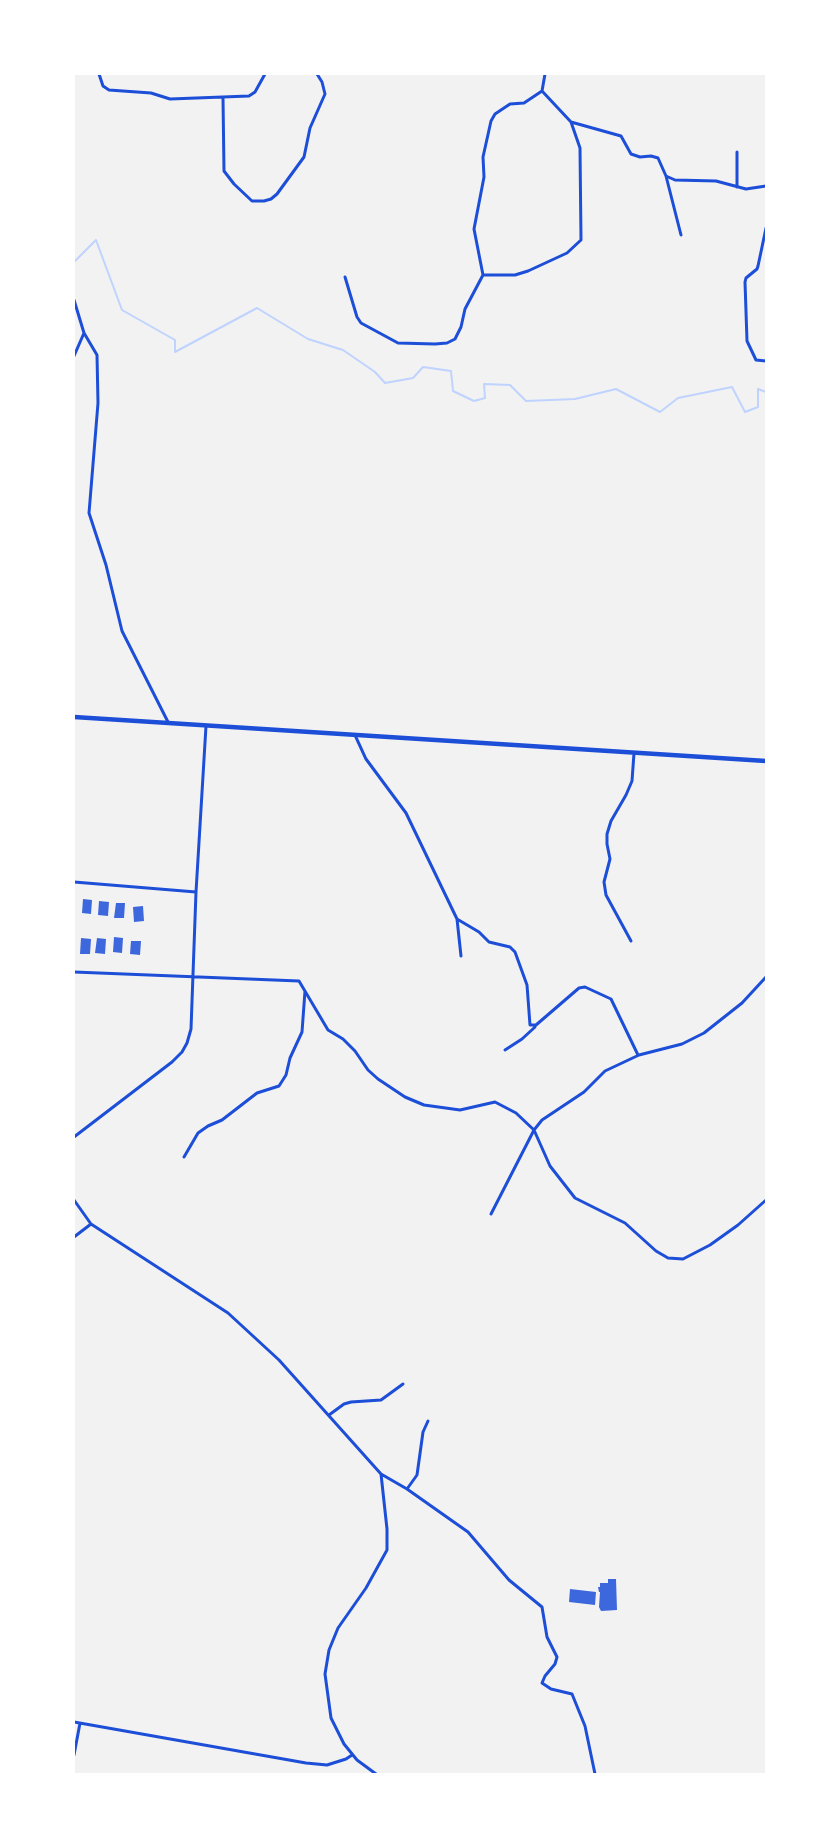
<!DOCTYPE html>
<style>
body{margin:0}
#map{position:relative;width:840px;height:1848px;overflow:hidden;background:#f2f2f2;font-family:Poppins,sans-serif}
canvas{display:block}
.frame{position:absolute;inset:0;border:75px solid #fff;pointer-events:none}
</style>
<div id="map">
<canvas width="840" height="1848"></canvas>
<div class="frame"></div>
</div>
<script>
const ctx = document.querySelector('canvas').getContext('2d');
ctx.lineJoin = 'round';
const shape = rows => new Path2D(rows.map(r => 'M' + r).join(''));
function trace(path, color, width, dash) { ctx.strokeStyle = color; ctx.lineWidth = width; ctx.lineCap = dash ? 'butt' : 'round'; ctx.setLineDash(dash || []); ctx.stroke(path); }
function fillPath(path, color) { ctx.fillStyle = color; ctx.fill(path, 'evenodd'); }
trace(shape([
 [74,262,96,240,122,310,175,340,175,352,257,308,308,339,343,350,375,372,385,383,413,378,423,367,451,371,453,391,474,401,485,398,484,384,510,385,526,401,575,399,616,389,660,412,678,398,732,387,745,412,758,407,758,389,766,392]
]), '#bfd3fe', 2);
fillPath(shape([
 [83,899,92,900,91,914,82,913],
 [99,901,109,902,108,916,98,915],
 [116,903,125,903,124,918,114,918],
 [143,906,144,921,134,922,133,907],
 [114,937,123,938,122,953,113,952],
 [81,938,91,939,90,954,80,954],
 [97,938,106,939,105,954,95,953],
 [131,941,141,941,140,955,130,954],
 [608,1579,616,1579,617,1610,601,1611,599,1607,600,1592,599,1592,598,1587,600,1587,600,1583,608,1583],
 [570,1589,596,1592,595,1605,569,1602]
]), '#3d67dc');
trace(shape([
 [99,74,103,86,109,90,151,93,170,99,249,96,255,92,265,74],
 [223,98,224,171,234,184,252,201,264,201,271,199,277,194,304,157,310,128,325,94,322,82,317,74],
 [571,122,621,136,631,154,640,157,651,156,658,158,666,176,675,180,716,181,746,189,766,186],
 [666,176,681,235],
 [737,187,737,152],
 [766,228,758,266,757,269,746,278,745,282,747,341,756,360,766,361],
 [483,275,515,275,528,271,567,253,581,240,580,148,571,122,542,91,545,74],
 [345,277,357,317,361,323,398,343,435,344,447,343,455,339,461,327,465,309,483,275,474,229,484,177,483,157,491,121,495,114,510,104,524,103,542,91],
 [74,300,84,333,74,356],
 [84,333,97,355,98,403,89,513,106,565,122,631,168,722],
 [355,735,366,759,406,813,457,919,461,956],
 [74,882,196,892],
 [457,919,479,932,489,942,510,947,515,952,527,985,530,1025,536,1025,579,988,585,987,611,999,638,1055],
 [631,941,606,895,604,882,610,859,607,844,607,834,611,821,626,795,632,781,634,753],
 [74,972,299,981,328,1030,343,1039,355,1051,368,1070,378,1079,405,1097,424,1105,460,1110,495,1102,516,1113,534,1130,542,1120,584,1092,605,1071,639,1055,682,1044,704,1033,742,1003,766,977],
 [505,1050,522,1039,535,1027],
 [534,1130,550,1166,575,1198,625,1223,656,1251,668,1258,683,1259,710,1245,738,1225,766,1200],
 [74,1137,172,1062,182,1052,187,1043,191,1029,196,892,206,726],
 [184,1157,198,1133,208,1126,222,1120,257,1093,279,1086,286,1075,290,1058,302,1032,305,991],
 [74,1200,91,1224,74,1237],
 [491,1214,534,1130],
 [91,1224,228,1313,279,1360,381,1474,407,1489,468,1532,509,1580,542,1607,547,1637,557,1657,555,1664,545,1676,542,1683,551,1689,572,1694,585,1726,595,1774],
 [329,1415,344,1404,351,1402,381,1400,403,1384],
 [407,1489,417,1475,423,1432,428,1421],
 [74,1722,306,1763,327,1765,346,1759,352,1755],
 [74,1755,80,1723],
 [376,1774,357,1760,344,1744,331,1718,325,1674,329,1650,338,1628,366,1588,387,1550,387,1529,381,1474]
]), '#1d4ed8', 3);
trace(shape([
 [74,717,766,761]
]), '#1d4ed8', 4.5);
</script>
